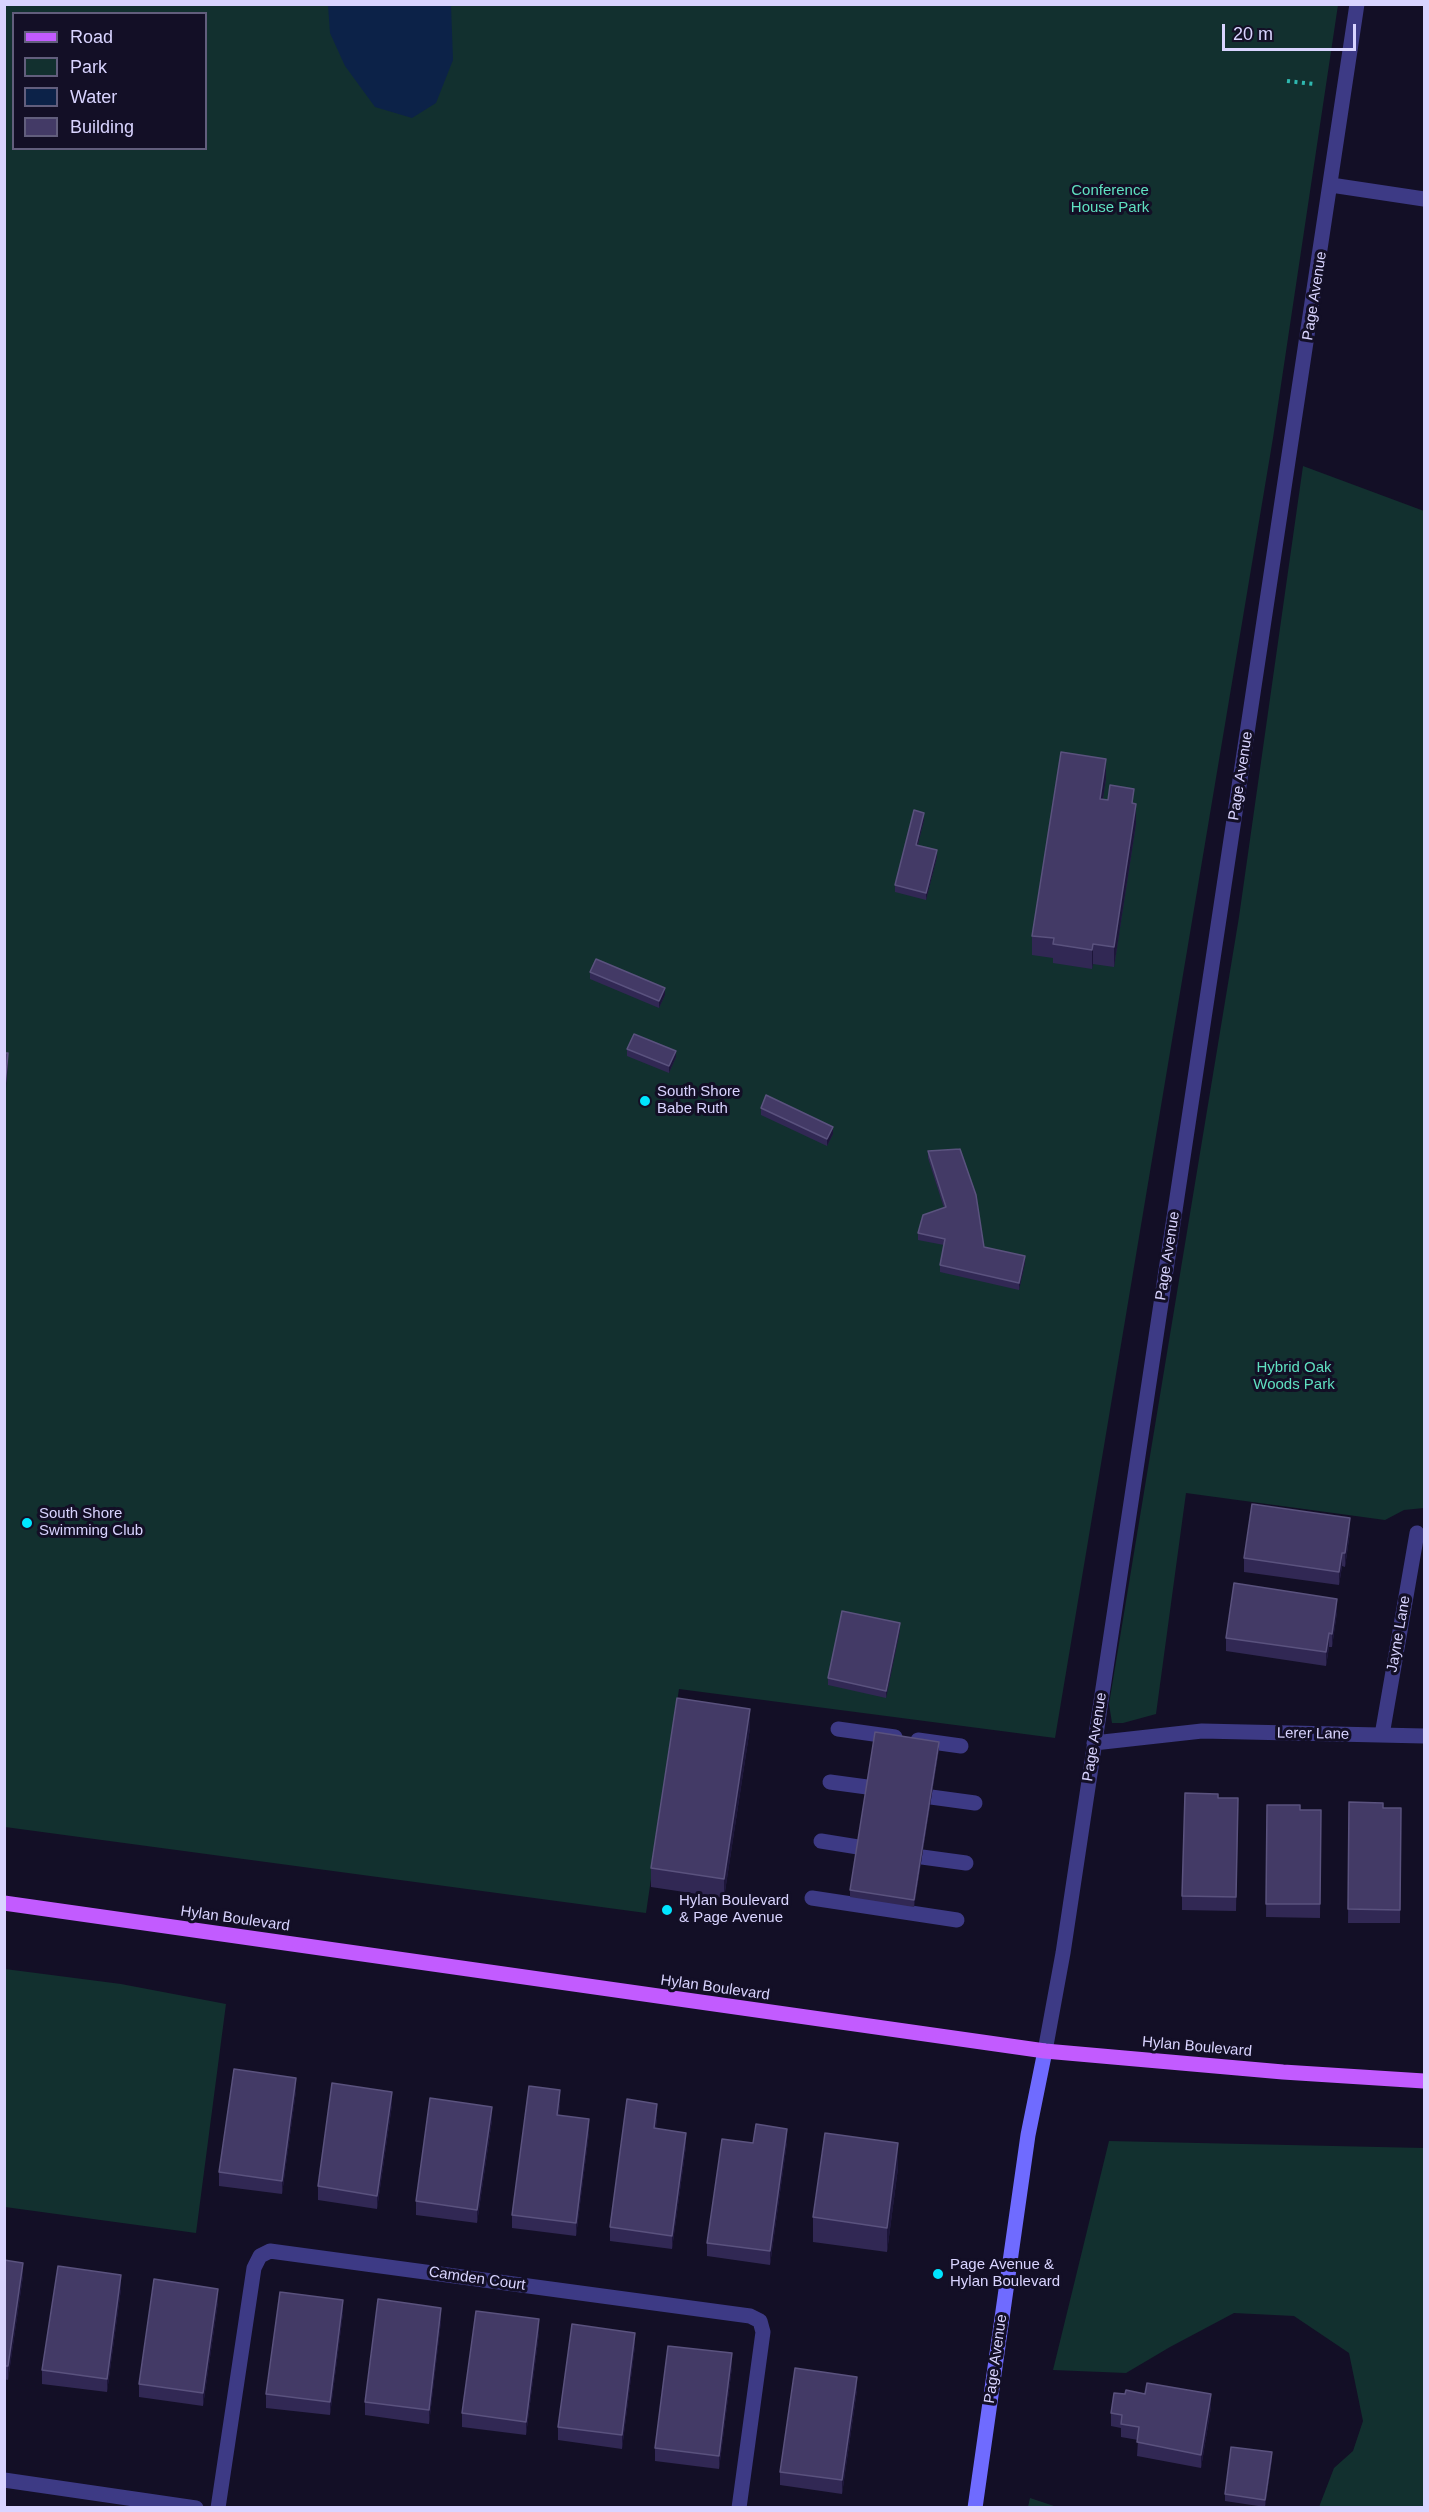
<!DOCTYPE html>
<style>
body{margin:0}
#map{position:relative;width:1429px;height:2512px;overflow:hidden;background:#130f26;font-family:Arial,sans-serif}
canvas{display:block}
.frame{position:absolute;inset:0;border:6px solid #d9d4ff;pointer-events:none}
.legend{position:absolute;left:12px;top:12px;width:195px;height:138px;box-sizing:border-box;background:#130f26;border:2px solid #625e7d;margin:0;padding:8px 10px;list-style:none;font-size:18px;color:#d9d4ff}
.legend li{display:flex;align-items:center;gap:12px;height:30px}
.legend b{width:30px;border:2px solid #625e7d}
.scale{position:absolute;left:1222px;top:24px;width:134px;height:27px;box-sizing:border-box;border:3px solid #d9d4ff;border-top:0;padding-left:8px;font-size:18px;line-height:21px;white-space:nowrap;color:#d9d4ff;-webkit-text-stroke:4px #130f26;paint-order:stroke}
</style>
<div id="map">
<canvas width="1429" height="2512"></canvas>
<div class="frame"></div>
<ul class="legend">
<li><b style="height:8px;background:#c25bff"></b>Road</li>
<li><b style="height:16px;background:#12302f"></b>Park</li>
<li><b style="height:16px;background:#0c2248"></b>Water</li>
<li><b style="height:16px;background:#433a66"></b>Building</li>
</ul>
<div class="scale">20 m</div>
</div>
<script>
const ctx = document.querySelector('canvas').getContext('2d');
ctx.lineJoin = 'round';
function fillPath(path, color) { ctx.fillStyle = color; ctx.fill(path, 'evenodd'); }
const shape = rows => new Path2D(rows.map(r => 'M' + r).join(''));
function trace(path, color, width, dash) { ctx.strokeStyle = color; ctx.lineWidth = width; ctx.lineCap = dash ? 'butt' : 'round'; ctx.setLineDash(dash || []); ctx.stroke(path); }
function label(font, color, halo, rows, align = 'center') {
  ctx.font = font + ' Arial,sans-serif'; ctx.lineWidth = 6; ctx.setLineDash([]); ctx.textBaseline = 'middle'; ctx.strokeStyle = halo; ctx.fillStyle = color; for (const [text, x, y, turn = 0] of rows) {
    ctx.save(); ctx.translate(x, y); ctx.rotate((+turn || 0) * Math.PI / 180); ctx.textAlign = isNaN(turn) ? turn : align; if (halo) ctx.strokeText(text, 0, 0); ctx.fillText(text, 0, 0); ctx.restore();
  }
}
fillPath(shape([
 [5,5,1338,5,1273,438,1055,1738,679,1689,646,1913,5,1827],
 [14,14,206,14,206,148,14,148],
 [1303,466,1424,511,1424,1508,1404,1510,1385,1520,1186,1493,1156,1714,1123,1723,1112,1723,1109,1704,1239,917],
 [5,1969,121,1984,226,2004,196,2233,5,2207],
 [1109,2141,1424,2148,1424,2507,1319,2507,1334,2468,1353,2451,1363,2421,1349,2353,1294,2316,1234,2313,1170,2347,1126,2373,1053,2370],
 [1030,2498,1057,2507,1028,2507]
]), '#12302f');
fillPath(shape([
 [328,5,451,5,453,60,436,103,412,118,375,107,345,66,330,33]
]), '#0c2248');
trace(shape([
 [1287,81,1314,84]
]), '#2fb8b0', 4, [3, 4.5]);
trace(shape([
 [838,1729,895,1737],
 [918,1740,961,1746],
 [830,1782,867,1787],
 [931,1797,975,1803],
 [821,1841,858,1847],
 [922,1857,966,1863],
 [812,1898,957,1920]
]), '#3d3a85', 15);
trace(shape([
 [1331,185,1424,199],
 [1382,1735,1417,1533],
 [1094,1743,1202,1731,1424,1736],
 [1045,2051,1063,1953,1357,4],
 [4,2480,196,2508],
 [218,2508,254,2268,260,2256,270,2251,750,2316,760,2321,763,2332,739,2508]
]), '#3d3a85', 15);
trace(shape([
 [975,2508,1028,2135,1045,2051]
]), '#6f6bff', 15);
trace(shape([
 [4,1903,1045,2051,1283,2072,1424,2081]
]), '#c25bff', 15);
fillPath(shape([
 [1106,779,1103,799,1134,804,1136,824,1114,967,1093,964,1092,969,1053,963,1053,958,1032,955,1032,936],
 [924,820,918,845,937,857,926,900,895,892,895,885],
 [590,972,665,995,659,1008,590,979],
 [627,1049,676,1057,669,1073,627,1056],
 [761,1108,833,1134,827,1146,761,1115],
 [928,1151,984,1247,1025,1263,1019,1290,940,1272,940,1265,944,1245,918,1240,918,1233,944,1208,928,1158],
 [1350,1532,1345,1567,1342,1566,1339,1585,1244,1572,1244,1558],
 [1337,1612,1332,1647,1329,1647,1326,1666,1226,1651,1226,1638],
 [900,1630,886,1698,828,1685,828,1678],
 [750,1728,724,1898,651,1887,651,1868],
 [939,1749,914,1907,850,1897,850,1890],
 [1218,1798,1238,1812,1236,1911,1182,1910,1182,1896],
 [1349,1802,1383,1808,1401,1808,1400,1923,1348,1923],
 [1267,1805,1300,1810,1321,1810,1320,1918,1266,1917],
 [296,2091,282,2194,219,2186,219,2172],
 [560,2103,559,2115,589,2133,576,2236,512,2228,512,2215],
 [392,2105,377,2209,318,2200,318,2186],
 [657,2117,656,2128,686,2146,672,2249,610,2241,610,2227],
 [492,2120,477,2223,416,2215,416,2201],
 [787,2142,770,2265,707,2256,707,2243],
 [898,2168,887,2252,813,2242,813,2217],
 [4,2260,23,2276,8,2380,4,2379],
 [121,2289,107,2392,42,2384,42,2370],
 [218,2302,203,2406,139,2397,139,2384],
 [343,2313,330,2415,266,2408,266,2394],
 [441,2321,429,2424,365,2415,365,2402],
 [539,2333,526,2435,462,2427,462,2413],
 [635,2346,622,2449,558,2440,558,2427],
 [732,2367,719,2469,655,2461,655,2448],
 [857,2390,842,2494,780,2485,780,2472],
 [1211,2407,1201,2468,1137,2456,1138,2440,1121,2437,1121,2428,1111,2426,1111,2413],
 [1272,2459,1265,2507,1225,2501,1225,2494]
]), '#312854');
fillPath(shape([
 [1106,759,1106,779,1100,818,1100,799],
 [1136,804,1136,824,1114,967,1114,947],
 [924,813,924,820,916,852,916,845],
 [937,850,937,857,926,900,926,893],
 [1093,944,1093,964,1092,969,1092,950],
 [665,988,665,995,659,1008,659,1001],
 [676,1051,676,1057,669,1073,669,1066],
 [8,1053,8,1066,4,1110,4,1097],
 [833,1127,833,1134,827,1146,827,1139],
 [1025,1256,1025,1263,1019,1290,1019,1283],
 [1350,1518,1350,1532,1345,1567,1345,1553],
 [1342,1553,1342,1566,1339,1585,1339,1572],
 [1337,1599,1337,1612,1332,1647,1332,1634],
 [900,1623,900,1630,886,1698,886,1691],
 [1329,1633,1329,1647,1326,1666,1326,1652],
 [750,1709,750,1728,724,1898,724,1879],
 [939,1742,939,1749,914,1907,914,1900],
 [296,2078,296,2091,282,2194,282,2181],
 [560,2090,560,2103,557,2129,557,2115],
 [392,2092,392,2105,377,2209,377,2196],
 [657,2104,657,2117,654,2142,654,2128],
 [492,2107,492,2120,477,2223,477,2210],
 [589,2119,589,2133,576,2236,576,2223],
 [787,2129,787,2142,770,2265,770,2251],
 [686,2133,686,2146,672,2249,672,2236],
 [898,2143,898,2168,887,2252,887,2228],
 [23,2263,23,2276,8,2380,8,2366],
 [121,2275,121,2289,107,2392,107,2379],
 [218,2289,218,2302,203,2406,203,2393],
 [343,2300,343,2313,330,2415,330,2402],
 [441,2308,441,2321,429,2424,429,2410],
 [539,2319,539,2333,526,2435,526,2422],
 [635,2333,635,2346,622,2449,622,2435],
 [732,2353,732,2367,719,2469,719,2456],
 [857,2377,857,2390,842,2494,842,2480],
 [1211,2394,1211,2407,1201,2468,1201,2455],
 [1272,2452,1272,2459,1265,2507,1265,2500]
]), '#1d163a');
const building = shape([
 [1061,752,1106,759,1100,799,1108,800,1110,785,1134,789,1132,803,1136,804,1114,947,1093,944,1092,950,1053,944,1054,938,1032,936,1061,752],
 [914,810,924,813,916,845,937,850,926,893,895,885,914,810],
 [596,959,665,988,659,1001,590,972,596,959],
 [634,1034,676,1051,669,1066,627,1049,634,1034],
 [4,1053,8,1053,4,1097,4,1053],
 [766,1095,833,1127,827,1139,761,1108,766,1095],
 [960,1149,976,1195,984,1247,1025,1256,1019,1283,940,1265,945,1239,918,1233,923,1215,946,1207,928,1151,960,1149],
 [1252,1504,1350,1518,1345,1553,1342,1553,1339,1572,1244,1558,1252,1504],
 [1234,1583,1337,1599,1332,1634,1329,1633,1326,1652,1226,1638,1234,1583],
 [842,1611,900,1623,886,1691,828,1678,842,1611],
 [677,1698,750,1709,724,1879,651,1868,677,1698],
 [875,1732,939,1742,914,1900,850,1890,875,1732],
 [1185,1793,1218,1794,1218,1798,1238,1798,1236,1897,1182,1896,1185,1793],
 [1349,1802,1383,1803,1383,1808,1401,1808,1400,1910,1348,1909,1349,1802],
 [1267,1805,1300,1805,1300,1810,1321,1810,1320,1904,1266,1904,1267,1805],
 [234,2069,296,2078,282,2181,219,2172,234,2069],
 [332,2083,392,2092,377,2196,318,2186,332,2083],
 [529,2086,560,2090,557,2115,589,2119,576,2223,512,2215,529,2086],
 [430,2098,492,2107,477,2210,416,2201,430,2098],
 [627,2099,657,2104,654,2128,686,2133,672,2236,610,2227,627,2099],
 [756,2124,787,2129,770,2251,707,2243,722,2139,753,2143,756,2124],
 [825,2133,898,2143,887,2228,813,2217,825,2133],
 [4,2260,23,2263,8,2366,4,2366,4,2260],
 [58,2266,121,2275,107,2379,42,2370,58,2266],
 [154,2279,218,2289,203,2393,139,2384,154,2279],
 [280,2292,343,2300,330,2402,266,2394,280,2292],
 [378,2299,441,2308,429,2410,365,2402,378,2299],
 [476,2311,539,2319,526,2422,462,2413,476,2311],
 [572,2324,635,2333,622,2435,558,2427,572,2324],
 [668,2346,732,2353,719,2456,655,2448,668,2346],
 [795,2368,857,2377,842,2480,780,2472,795,2368],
 [1147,2383,1211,2394,1201,2455,1137,2442,1139,2427,1121,2424,1122,2415,1111,2413,1114,2393,1125,2394,1126,2390,1145,2394,1147,2383],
 [1231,2447,1272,2452,1265,2500,1225,2494,1231,2447]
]);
fillPath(building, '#433a66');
trace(building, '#5a527e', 1.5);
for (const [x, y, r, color] of [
 [645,1101,6,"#00e5ff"],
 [27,1523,6,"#00e5ff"],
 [667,1910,6,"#00e5ff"],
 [938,2274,6,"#00e5ff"]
]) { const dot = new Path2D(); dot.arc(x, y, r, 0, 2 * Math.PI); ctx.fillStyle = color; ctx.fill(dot); trace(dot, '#130f26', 2); }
label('15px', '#5fe0c0', '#130f26', [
 ["Conference",1110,191],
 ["House Park",1110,208],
 ["Hybrid Oak",1294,1368],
 ["Woods Park",1294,1385]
]);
label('15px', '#d9d4ff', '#130f26', [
 ["Page Avenue",1315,296,-81],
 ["Page Avenue",1241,776,-81],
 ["Page Avenue",1168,1256,-81],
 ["Jayne Lane",1399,1634,-80],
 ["Lerer Lane",1313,1734,1],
 ["Page Avenue",1095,1737,-81],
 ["Hylan Boulevard",235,1919,8],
 ["Hylan Boulevard",715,1988,8],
 ["Hylan Boulevard",1197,2047,5],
 ["Camden Court",477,2279,8],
 ["Page Avenue",996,2359,-82]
]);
label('15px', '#d9d4ff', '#130f26', [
 ["South Shore",657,1092],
 ["Babe Ruth",657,1109],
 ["South Shore",39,1514],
 ["Swimming Club",39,1531],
 ["Hylan Boulevard",679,1901],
 ["& Page Avenue",679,1918],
 ["Page Avenue &",950,2265],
 ["Hylan Boulevard",950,2282]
], 'left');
</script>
